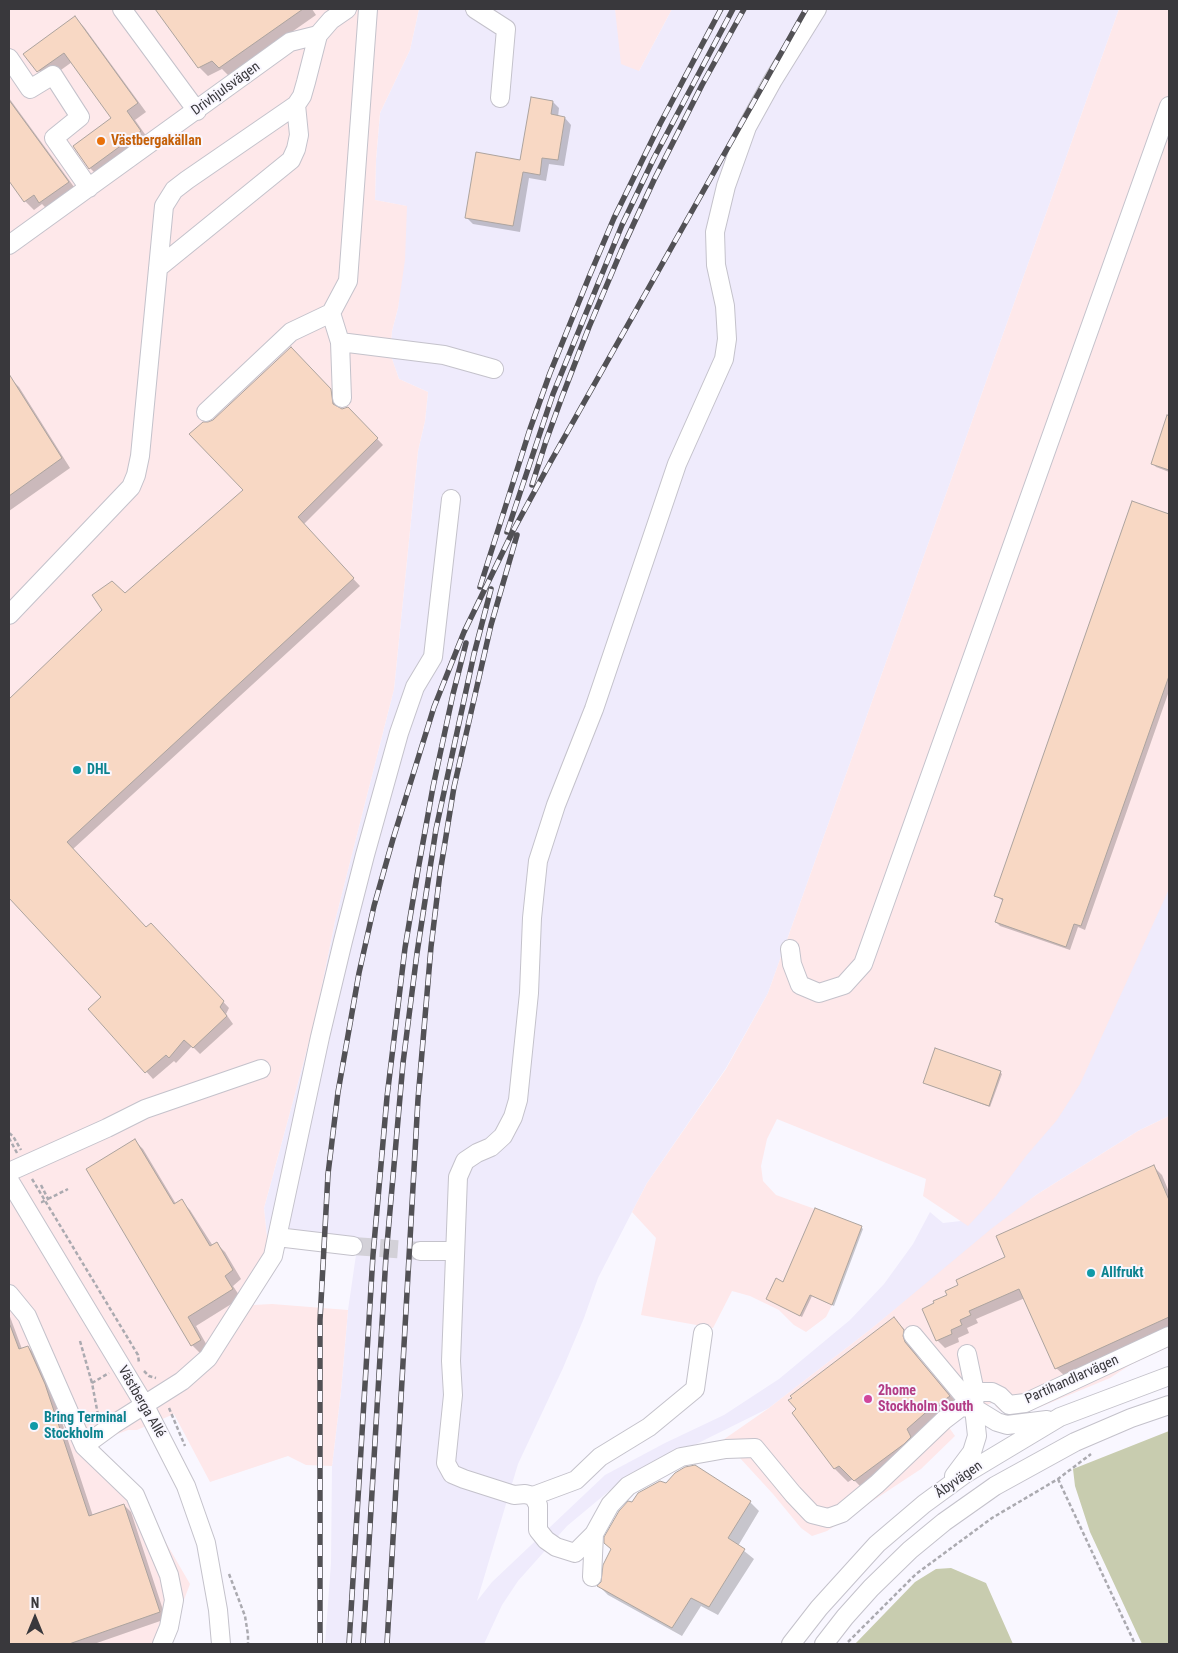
<!DOCTYPE html>
<meta charset="utf-8">
<style>
body{margin:0}
#map{position:relative;width:1178px;height:1653px;overflow:hidden;background:#f9f7ff;font-family:"Roboto Condensed",sans-serif}
canvas{display:block}
.frame{position:absolute;inset:0;border:10px solid #39383c;pointer-events:none}
.north{position:absolute;left:10px;top:1593px;width:50px;height:50px;-webkit-text-stroke:4px #f9f7ff;paint-order:stroke;rotate:0deg;font-size:14px;font-weight:700;line-height:20px;text-align:center;color:#39383c}
.north::after{content:'';display:block;margin:auto;width:18px;height:22px;background:#39383c;clip-path:polygon(50% 0,100% 100%,50% 72%,0 100%)}
</style>
<div id="map">
<canvas width="1178" height="1653"></canvas>
<div class="frame"></div>
<div class="north">N</div>
</div>
<script>
const ctx = document.querySelector('canvas').getContext('2d');
ctx.lineJoin = 'round';
function fillPath(path, color) { ctx.fillStyle = color; ctx.fill(path, 'evenodd'); }
const shape = rows => new Path2D(rows.map(r => 'M' + r).join(''));
function trace(path, color, width, dash) { ctx.strokeStyle = color; ctx.lineWidth = width; ctx.lineCap = dash ? 'butt' : 'round'; ctx.setLineDash(dash || []); ctx.stroke(path); }
function label(font, color, halo, rows, align = 'center') {
  ctx.font = font + ' "Roboto Condensed",sans-serif'; ctx.lineWidth = 4; ctx.setLineDash([]); ctx.textBaseline = 'middle'; ctx.strokeStyle = halo; ctx.fillStyle = color; for (const [text, x, y, turn = 0] of rows) {
    ctx.save(); ctx.translate(x, y); ctx.rotate((+turn || 0) * Math.PI / 180); ctx.textAlign = isNaN(turn) ? turn : align; if (halo) ctx.strokeText(text, 0, 0); ctx.fillText(text, 0, 0); ctx.restore();
  }
}
fillPath(shape([
 [419,9,615,9,617,18,639,71,672,9,1119,9,768,993,726,1068,647,1183,598,1278,584,1318,563,1368,518,1464,477,1601,492,1582,605,1475,665,1443,724,1415,779,1379,850,1320,884,1284,913,1244,930,1212,943,1223,970,1220,1169,871,1169,1116,1138,1131,1036,1195,871,1329,769,1408,670,1457,615,1486,567,1526,518,1581,502,1605,484,1644,325,1644,331,1563,332,1466,341,1391,348,1310,356,1255,357,1238,267,1238,264,1208,315,1020,335,921,394,689,418,451,425,421,428,392,399,379,390,353,392,331,398,308,406,206,375,200,376,160,380,113,410,50]
]), '#efebfc');
fillPath(shape([
 [9,9,419,9,410,50,380,113,376,160,375,200,407,206,405,260,398,308,392,331,390,353,399,379,428,392,425,421,418,451,394,689,335,921,315,1020,264,1208,268,1248,234,1306,272,1304,348,1310,341,1391,332,1466,306,1465,288,1456,210,1482,174,1414,137,1430,128,1430,110,1437,100,1445,99,1457,132,1484,190,1584,167,1644,9,1644],
 [615,9,672,9,639,71,621,64],
 [1119,9,1169,9,1169,889,1080,1084,1057,1120,1026,1156,996,1196,968,1226,923,1196,926,1179,777,1119,767,1139,761,1166,763,1181,776,1195,862,1226,832,1305,826,1317,806,1332,794,1325,779,1310,750,1296,732,1291,713,1328,641,1315,656,1238,632,1212,647,1183,726,1069,768,993],
 [1169,1116,1169,1347,1130,1365,1110,1378,1028,1412,1014,1415,1002,1412,996,1407,994,1402,962,1416,948,1426,955,1436,921,1469,827,1531,812,1536,801,1528,773,1494,739,1457,720,1442,769,1408,871,1329,991,1229,1036,1195,1138,1131]
]), '#fee8ea');
fillPath(shape([
 [1169,1431,1169,1644,1142,1644,1090,1532,1075,1486,1073,1469],
 [951,1568,986,1583,1013,1644,855,1644,915,1582,936,1569]
]), '#c8ccaf');
fillPath(shape([
 [157,9,312,9,316,15,229,76,222,69,208,76,199,67],
 [75,18,84,27,146,112,135,120,149,140,99,177,90,168,74,146,113,118,72,62,47,80,25,54],
 [9,98,77,191,49,211,42,204,34,210,25,201,9,179],
 [553,102,559,108,558,117,565,118,571,125,564,166,549,164,546,181,529,178,520,232,473,224,466,217,521,161],
 [291,349,337,397,339,408,342,410,348,408,383,445,303,525,360,586,73,849,146,928,157,931,229,1008,226,1014,233,1024,200,1054,192,1046,176,1063,174,1061,153,1079,90,1009,103,997,9,897,9,701,104,610,125,595,245,490,214,421],
 [10,378,19,387,70,468,9,511,9,379],
 [1169,414,1169,472,1156,467,1152,463],
 [1133,502,1169,515,1169,691,1085,930,1078,927,1070,950,1000,926,996,922,1003,901,995,895],
 [1000,1072,1002,1074,990,1107,924,1083],
 [134,1140,143,1149,176,1204,181,1201,190,1210,213,1246,216,1243,225,1252,241,1279,233,1286,241,1298,196,1326,209,1349,201,1354,192,1345],
 [1153,1166,1162,1175,1169,1192,1169,1329,1065,1376,1056,1368,1025,1298,976,1319,978,1323,967,1328,969,1333,958,1338,959,1342,945,1348,937,1340,948,1296],
 [861,1227,863,1229,834,1306,812,1296,802,1317,767,1299,783,1284],
 [9,1314,22,1349,28,1347,35,1354,52,1392,93,1516,124,1505,131,1512,166,1619,94,1644,9,1644],
 [894,1319,907,1332,918,1357,963,1410,868,1494,853,1479,848,1482,834,1468],
 [750,1502,759,1511,738,1546,754,1559,718,1615,701,1606,682,1636,608,1595,599,1586]
]), '#0003');
const building = shape([
 [155,9,303,9,219,68,212,61,198,68,155,9],
 [75,16,138,103,127,111,141,131,89,169,73,146,111,118,64,53,37,72,23,54,75,16],
 [531,97,553,101,551,114,565,117,558,160,542,158,540,175,523,172,513,226,465,218,476,152,520,160,531,97],
 [9,100,69,182,39,203,34,195,24,202,9,181,9,100],
 [291,347,331,389,333,404,342,409,348,407,378,438,298,517,354,578,67,842,146,927,151,923,224,1001,220,1007,227,1016,193,1048,184,1040,169,1058,166,1055,145,1073,88,1009,101,997,9,898,9,699,102,610,92,595,112,581,125,593,243,490,189,434,203,422,208,422,213,420,291,347],
 [9,374,62,458,9,496,9,374],
 [1167,415,1169,416,1169,470,1151,464,1167,415],
 [1132,501,1169,514,1169,676,1081,926,1074,924,1066,947,995,922,1003,899,994,896,1132,501],
 [935,1048,1001,1071,989,1106,923,1083,935,1048],
 [135,1139,174,1204,182,1199,210,1246,217,1242,233,1270,225,1276,233,1289,188,1317,201,1340,191,1346,86,1169,135,1139],
 [1154,1165,1169,1200,1169,1317,1055,1369,1019,1289,969,1311,971,1315,960,1320,962,1325,951,1330,952,1334,936,1341,922,1309,934,1303,933,1301,947,1295,945,1291,958,1285,956,1280,1005,1257,996,1236,1154,1165],
 [815,1208,862,1226,832,1305,810,1295,800,1316,766,1299,776,1278,783,1282,815,1208],
 [894,1317,904,1330,903,1336,905,1342,950,1396,933,1408,932,1407,907,1429,911,1437,904,1444,854,1481,839,1466,834,1469,792,1413,796,1409,788,1400,792,1398,790,1396,894,1317],
 [9,1325,10,1325,19,1349,28,1346,45,1384,89,1516,124,1504,160,1612,69,1644,9,1644,9,1325],
 [695,1465,751,1501,728,1538,745,1549,709,1607,691,1598,672,1628,597,1586,601,1582,603,1565,611,1549,604,1543,604,1537,619,1511,628,1501,632,1502,638,1493,660,1481,666,1483,675,1473,685,1467,695,1465]
]);
fillPath(building, '#f8d8c4');
trace(building, '#ada49f', 1);
trace(shape([
 [353,1246,420,1251]
]), '#d3d1d8', 18, [18, 9]);
const minor = shape([
 [122,9,197,111],
 [475,9,506,29,500,98],
 [9,58,30,89,53,75,80,117,54,138,89,188],
 [9,245,290,42,318,35,331,20,347,9],
 [158,268,291,160,296,149,299,135,296,105],
 [331,313,348,281,368,9],
 [331,313,340,342,444,355,494,369],
 [340,342,342,398],
 [206,412,291,332,331,313],
 [9,615,131,487,136,475,140,456,164,206,174,190,187,180,296,105,302,96,306,82,318,35],
 [790,949,792,964,800,985,819,993,844,985,863,964,1169,106],
 [9,1172,107,1128,145,1109,261,1069],
 [9,1180,144,1404,186,1486,206,1543,218,1610,221,1644],
 [277,1237,353,1246],
 [420,1251,454,1251],
 [9,1294,27,1316,84,1446,135,1495,169,1575,174,1600,169,1627,162,1644],
 [913,1335,974,1408,997,1422,1007,1425,1047,1420],
 [975,1392,992,1392,1000,1396,1009,1405,1025,1403,1169,1336],
 [84,1446,114,1424,182,1381,208,1358,273,1256,320,1037,343,941,365,855,399,733,415,687,433,657,451,499],
 [954,1476,972,1452,977,1436,974,1408,975,1392,967,1354],
 [533,1496,576,1480,600,1457,649,1427,695,1389,703,1333],
 [594,1534,575,1553,556,1547,546,1540,538,1530,538,1505,533,1496,525,1494,514,1495,464,1479,452,1474,446,1463,453,1395,451,1361,458,1177,465,1161,477,1153,491,1147,503,1136,513,1117,518,1100,529,993,532,918,538,861,556,805,594,709,677,464,724,359,727,339,725,306,716,265,715,232,726,186,747,127,773,80,817,9],
 [592,1577,594,1534,610,1505,628,1486,681,1457,726,1449,755,1448,793,1494,812,1514,828,1518,842,1513,877,1484,944,1420,961,1407,974,1408],
 [791,1644,819,1608,877,1544,924,1504,965,1474,1060,1417,1169,1376],
 [824,1644,845,1617,871,1588,910,1550,944,1522,995,1486,1075,1442,1131,1418,1169,1405]
]);
trace(minor, '#c4c2cb', 20);
trace(shape([
 [9,1133,13,1136,21,1150],
 [9,1138,17,1153],
 [32,1179,138,1355,139,1363],
 [41,1185,48,1199,42,1202,43,1204],
 [48,1199,68,1189],
 [80,1341,92,1383],
 [144,1371,149,1376,156,1378],
 [169,1408,185,1446],
 [98,1415,92,1383,109,1373],
 [1058,1479,1135,1644],
 [229,1574,245,1616,248,1635,248,1644],
 [848,1642,916,1574,992,1518,1058,1479,1091,1454]
]), '#abaab0', 2.5, [4, 2.5]);
trace(minor, '#fff', 18);
const rail = shape([
 [532,485,546,441,562,397,589,327,622,249,654,180,702,85,744,9],
 [507,532,553,394,622,225,654,158,733,9],
 [480,587,530,429,550,373,589,277,614,218,660,124,721,9],
 [320,1644,320,1320,328,1174,338,1092,359,973,374,906,393,839,434,707,464,632,513,531,551,461,806,9],
 [349,1644,373,1255,387,1097,405,948,418,870,433,787,453,694,466,643],
 [363,1644,386,1256,403,1063,417,953,436,829,474,654,491,589],
 [387,1644,418,1099,431,947,440,873,454,787,491,625,517,535]
]);
trace(rail, '#525155', 5.5);
trace(rail, '#f9f7ff', 4, [11]);
for (const [x, y, r, color] of [
 [101,141,5,"#e8710a"],
 [77,770,5,"#0f9aa8"],
 [1091,1273,5,"#0f9aa8"],
 [868,1399,5,"#d1479c"],
 [34,1426,5,"#0f9aa8"]
]) { const dot = new Path2D(); dot.arc(x, y, r, 0, 2 * Math.PI); ctx.fillStyle = color; ctx.fill(dot); trace(dot, '#f9f7ff', 2); }
label('14px', '#39383c', '#f9f7ff', [
 ["Drivhjulsvägen",226,89,-36],
 ["Partihandlarvägen",1072,1380,-24],
 ["Västberga Allé",141,1402,60],
 ["Åbyvägen",959,1480,-35]
]);
label('bold 14px', '#c56008', '#f9f7ff', [
 ["Västbergakällan",111,141]
], 'left');
label('bold 14px', '#0d838f', '#f9f7ff', [
 ["DHL",87,770],
 ["Allfrukt",1101,1273],
 ["Bring Terminal",44,1418],
 ["Stockholm",44,1434]
], 'left');
label('bold 14px', '#b23c85', '#f9f7ff', [
 ["2home",878,1391],
 ["Stockholm South",878,1407]
], 'left');
</script>
